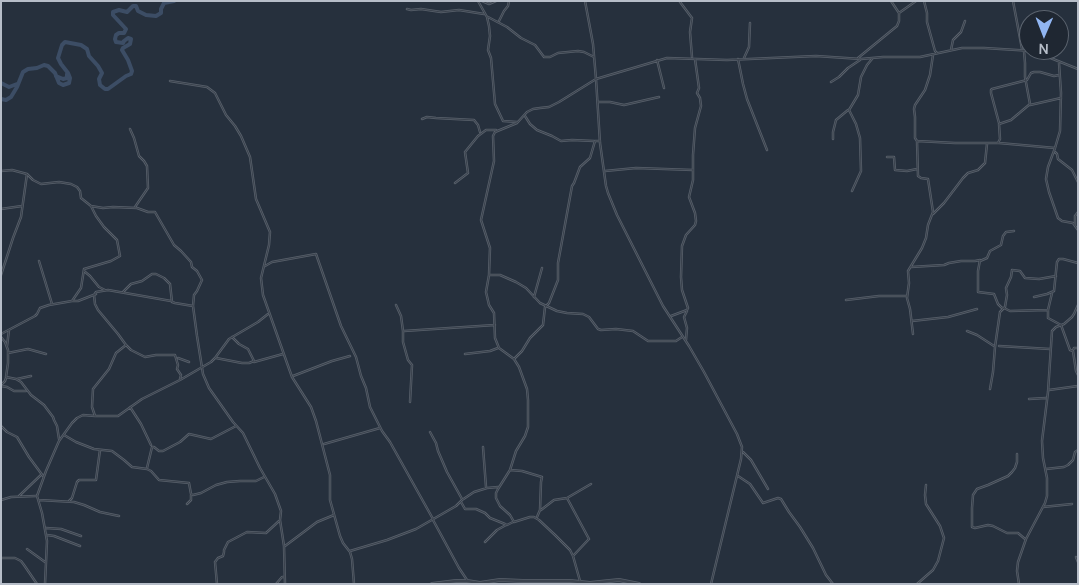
<!DOCTYPE html>
<style>
body{margin:0}
#map{position:relative;width:1079px;height:585px;overflow:hidden;background:#26303d;font-family:Manrope,sans-serif}
canvas{display:block}
.frame{position:absolute;inset:0;border:2px solid #b6bdc8;pointer-events:none}
.north{position:absolute;left:1019px;top:10px;width:50px;height:50px;box-sizing:border-box;background:#1f2732;border:1px solid #5b636e;border-radius:50%;rotate:181deg;font-size:14px;font-weight:700;line-height:20px;text-align:center;color:#b6bdc8}
.north::after{content:'';display:block;margin:auto;width:18px;height:22px;background:#91b6f2;clip-path:polygon(50% 0,100% 100%,50% 72%,0 100%)}
</style>
<div id="map">
<canvas width="1079" height="585"></canvas>
<div class="frame"></div>
<div class="north">N</div>
</div>
<script>
const ctx = document.querySelector('canvas').getContext('2d');
ctx.lineJoin = 'round';
const shape = rows => new Path2D(rows.map(r => 'M' + r).join(''));
function trace(path, color, width, dash) { ctx.strokeStyle = color; ctx.lineWidth = width; ctx.lineCap = dash ? 'butt' : 'round'; ctx.setLineDash(dash || []); ctx.stroke(path); }
trace(shape([
 [56,76,63,79,67,78,67,74],
 [1,83,9,87,17,84],
 [1,99,6,100,11,97,17,87,23,72,28,69,37,68,44,65,48,66,55,73,59,83,63,85,69,83,70,78,68,73,61,64,58,58,62,45,65,42,81,45,87,49,89,56,98,66,102,73,99,79,100,85,105,89,108,89,126,76,131,74,132,71,128,60,122,50,123,48,130,44,131,39,128,38,124,41,123,43,116,42,115,39,116,35,119,33,124,33,126,29,113,15,113,12,119,10,127,12,133,6,136,6,138,11,146,15,156,16,161,13,161,9,164,3,174,1]
]), '#3c4d65', 4);
const minor = shape([
 [478,1,487,17,489,26,490,36,488,50,491,58,495,104,503,121,517,122],
 [482,1,489,4,496,1],
 [585,1,593,44,596,79,600,143,606,186,608,193,617,215,663,306,689,346,704,372,737,434,742,447,741,459,711,584],
 [891,1,899,13,916,1],
 [924,1,927,13,927,22,935,51,937,53],
 [1013,1,1022,49],
 [680,2,692,18,690,32,692,57],
 [407,9,411,10,421,9,441,12,459,10,484,14],
 [488,17,507,27,521,38,535,45,544,57,550,57,558,53,578,51,584,52,594,57],
 [499,21,504,11,508,6,509,1],
 [951,50,953,40,961,32,965,21],
 [744,58,749,47,750,23],
 [858,58,897,26,899,21,899,13],
 [738,59,743,84,747,99,767,150],
 [657,60,664,88],
 [1059,63,1061,93,1060,131,1055,148,1048,167,1046,179,1049,192,1058,218,1062,221,1073,223,1078,230],
 [170,81,207,87,215,93,226,115,235,126,241,136,250,157,256,199,270,232,269,245,261,278,263,295,287,363,292,377,311,407,316,421,330,475,330,500,340,536,343,543,350,552,352,559,354,584],
 [831,82,839,77,848,68,860,60],
 [598,102,610,102,624,105,659,97],
 [1030,105,1061,98],
 [525,116,530,124,537,130,552,136,561,141,572,140,594,141],
 [422,119,427,117,436,118,474,120,478,125,480,132],
 [999,123,991,93,991,90,992,89,1027,80,1031,73,1034,72,1040,72,1054,76,1059,75],
 [130,129,134,138,139,156,144,161,147,166,148,188,135,207],
 [833,139,833,132,836,120,848,110],
 [917,141,955,143,999,143,1055,148],
 [998,143,1000,139,999,124,1011,120,1030,104,1025,77,1025,63,1024,51],
 [1055,152,1057,154,1058,159,1072,170,1078,182],
 [887,157,894,157,895,170,907,171,917,169],
 [1,171,12,170,27,174,21,217,13,238,1,275],
 [605,171,636,168,693,170],
 [455,183,468,173,465,152,478,136,486,130,496,130],
 [852,191,861,171,860,138,856,124,849,110,858,95,861,77,867,65,872,59],
 [91,206,103,208,113,207,137,208,148,212,155,212,174,245,181,251,191,262,192,267,197,271,202,280,197,291,194,295,193,306,197,336,203,374,209,388,233,422,243,433,260,468,275,494,281,511,280,520,284,546,285,584],
 [1,209,22,206],
 [933,214,944,203,963,178,968,173,978,170,985,163,987,144],
 [1075,225,1075,216,1078,212],
 [39,261,52,304],
 [980,261,987,258,990,251,1001,245,1003,236,1006,232,1014,231],
 [265,266,272,262,316,254,341,326,356,357,361,376,366,388,370,407,382,431,390,442,433,519],
 [911,267,944,265,949,263,961,261,975,261,980,260,978,271,978,292,994,294,998,304,1002,308,1004,308,1005,307,1007,295,1006,288,1011,277,1012,270,1020,271,1025,278,1039,279,1056,276],
 [84,271,90,276,99,287,105,290],
 [490,275,500,275,516,282,526,288,540,303,557,311,567,313,583,314,589,317,598,329,601,330,616,329,633,331,648,341,676,341,682,337],
 [123,292,131,284,142,281,152,274,156,274,164,278,170,284,172,302,175,303,193,306],
 [1052,293,1048,310,1048,318,1061,325,1070,350,1073,351,1076,371,1078,375],
 [534,297,542,268],
 [1034,297,1047,294,1054,291,1057,262,1059,259,1063,259,1078,263],
 [846,300,879,296,907,296],
 [72,301,78,301,96,294],
 [171,301,108,290,96,292,94,295,95,304,98,310,118,334,126,345,131,350,145,357,156,355,175,355,178,365,177,369,181,375,180,379],
 [396,305,401,316,403,331,403,342,408,360,412,365,410,402],
 [671,316,687,310,688,308,682,290,681,277,682,246,686,235,695,225,696,221,695,213,689,197,693,180,693,155,695,128,701,106,700,98,697,93,699,88,695,59],
 [912,321,948,317,977,309],
 [404,331,495,325],
 [967,331,977,335,994,346],
 [1,334,35,316,37,314,40,308,49,305,72,301,81,288,84,269,111,261,120,256,117,240,104,227,96,216,91,206,81,198,80,191,77,187,71,184,59,182,41,184,33,180,27,174],
 [913,334,910,309,907,298,909,283,908,271,922,248,926,238,928,225,933,212,928,179,921,178,918,176,917,141,915,138,915,117,914,109,915,105,925,90,930,75,933,55],
 [1,337,5,342,8,350,8,363,6,377,16,379,21,382,31,395,44,405,53,417,54,420,57,426,59,439],
 [686,340,687,328,684,317,687,311],
 [7,346,9,330],
 [999,346,1050,349],
 [1073,350,1074,348,1078,348],
 [8,353,28,349,46,354],
 [465,354,490,351,498,348],
 [178,358,189,362],
 [216,358,242,363,249,363,254,361,248,349,239,344,232,337],
 [514,359,522,351,530,338,543,325,545,307,549,303,558,280,558,263,572,186,574,183,580,167,590,158,595,141,600,141],
 [254,362,283,354],
 [293,376,332,361,350,356],
 [17,379,31,376],
 [1,385,5,381,6,378],
 [1,386,7,387,14,391,26,391],
 [990,389,993,372,995,347,1000,312,1004,308,1010,311,1048,310],
 [1049,390,1078,386],
 [1029,399,1046,398],
 [130,407,141,424,151,445],
 [95,416,92,407,93,389,109,369,116,353,126,345],
 [1,426,7,432,17,437,29,457,43,476],
 [430,432,436,443,438,451,447,472,462,499],
 [64,435,76,442,94,449,112,451,124,460,132,467,147,469,151,471,159,480,189,483,191,494,193,495,201,493,216,485,227,482,240,481,256,481,264,477],
 [324,444,380,428],
 [483,447,486,487],
 [743,452,751,460,768,489],
 [1017,454,1017,462,1015,468,1012,472,1008,476,988,485,977,489,973,495,972,508,972,527,975,528,988,525,993,526,1007,533,1018,533,1025,539],
 [147,468,152,447,154,447,159,451,163,451,180,442,189,434,211,439,236,426],
 [1046,469,1064,467,1068,465,1073,460,1075,452,1078,450],
 [510,470,522,471,542,477,541,482,540,510,537,517],
 [738,476,750,484,763,503,778,498,781,499,789,512,800,527,813,548,826,575,833,584],
 [19,496,42,474],
 [567,498,589,539,573,556],
 [1,500,11,497,36,496],
 [39,500,74,502,84,505,100,512,119,516],
 [69,501,72,498,77,482,79,480,96,480,100,450],
 [461,502,465,509,476,509,485,513,490,518,505,524,507,525,513,522],
 [187,504,191,500,191,495],
 [1043,507,1072,504],
 [541,510,554,500,567,498,591,484],
 [433,520,459,568,467,580],
 [46,528,61,529,81,536],
 [47,535,54,536,80,546],
 [485,542,497,530,506,525],
 [285,546,317,522,334,515],
 [27,549,45,562],
 [350,551,387,540,416,529,456,506,462,500,474,492,487,488,498,487],
 [1076,557,1078,562],
 [1,558,15,558,21,561,24,565,37,584],
 [580,581,573,556,570,550,555,535,539,520,534,517,530,517,514,522,510,515,500,506,496,498,496,493,498,489,510,470,516,451,525,436,528,427,528,400,527,389,519,367,514,359,499,348,495,338,494,313,489,305,486,292,489,275,490,248,481,220,494,161,493,136,495,132,517,123,527,112,533,109,540,108,549,107,559,102,596,79,667,58,727,60,816,56,861,59,883,57,920,57,962,48,984,48,1033,51,1078,69],
 [45,584,47,541,42,513,37,496,46,471,59,441,72,423,77,418,83,415,95,416,118,416,142,399,180,380,211,362,215,358,229,339,258,322,268,314],
 [217,584,215,562,218,558,223,556,224,552,224,550,228,542,247,532,266,533,279,521],
 [276,584,282,577,284,577],
 [917,584,933,570,938,561,944,538,940,526,926,504,925,495,926,485],
 [1019,584,1017,571,1018,562,1026,539,1045,503,1047,496,1047,478,1043,458,1042,441,1048,392,1052,331,1056,327,1064,324,1072,317,1074,314,1078,305]
]);
const tertiary = shape([
 [432,584,456,581,467,581,480,583,500,580,523,581,570,581,590,583,619,580,639,584]
]);
trace(minor, '#58606b', 2.5);
trace(tertiary, '#58606b', 4);
trace(minor, '#3a424d', 1);
trace(tertiary, '#3a424d', 2.5);
</script>
